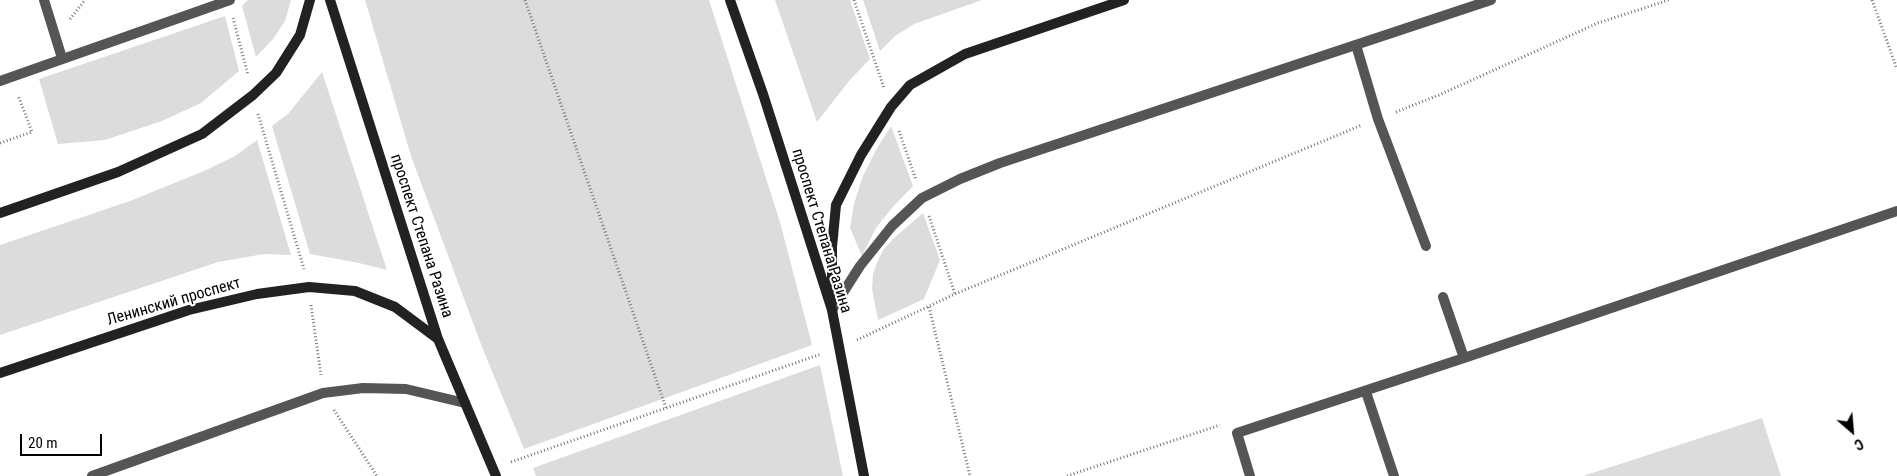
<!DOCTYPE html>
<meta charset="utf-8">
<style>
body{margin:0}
#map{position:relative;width:1897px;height:476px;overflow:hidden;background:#fff;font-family:"Roboto Condensed",sans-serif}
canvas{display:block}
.north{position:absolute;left:1827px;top:406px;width:50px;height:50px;-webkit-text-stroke:4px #fff;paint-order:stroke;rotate:153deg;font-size:14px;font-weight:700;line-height:20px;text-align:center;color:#000}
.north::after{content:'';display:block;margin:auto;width:18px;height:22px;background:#000;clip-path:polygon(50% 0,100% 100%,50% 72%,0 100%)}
.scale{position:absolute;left:20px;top:434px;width:82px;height:22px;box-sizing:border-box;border:2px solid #000;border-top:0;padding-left:6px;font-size:15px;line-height:18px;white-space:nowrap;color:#000;-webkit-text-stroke:4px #fff;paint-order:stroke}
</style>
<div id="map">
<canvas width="1897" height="476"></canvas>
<div class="north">С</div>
<div class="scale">20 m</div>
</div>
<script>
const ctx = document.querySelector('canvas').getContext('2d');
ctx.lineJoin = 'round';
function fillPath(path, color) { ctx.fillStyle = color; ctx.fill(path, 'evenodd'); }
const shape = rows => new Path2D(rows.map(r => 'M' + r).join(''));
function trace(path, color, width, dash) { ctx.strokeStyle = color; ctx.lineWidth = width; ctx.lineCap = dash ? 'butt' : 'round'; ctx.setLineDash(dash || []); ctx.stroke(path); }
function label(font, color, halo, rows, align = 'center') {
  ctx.font = font + ' "Roboto Condensed",sans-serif'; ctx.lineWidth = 4; ctx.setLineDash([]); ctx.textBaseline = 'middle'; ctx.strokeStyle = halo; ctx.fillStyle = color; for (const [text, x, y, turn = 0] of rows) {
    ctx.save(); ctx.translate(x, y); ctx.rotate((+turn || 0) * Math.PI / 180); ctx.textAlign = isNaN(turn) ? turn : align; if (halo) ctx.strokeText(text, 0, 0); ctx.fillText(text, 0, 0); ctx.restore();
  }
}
fillPath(shape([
 [248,0,291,0,285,21,273,39,256,57,242,6],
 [365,0,709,0,780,222,812,345,524,449,482,347,411,156],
 [775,0,850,0,870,59,849,81,817,122],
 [863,0,982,0,914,24,895,36,880,51],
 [225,16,239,71,201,103,162,121,105,140,58,144,39,79],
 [322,72,387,270,359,263,310,254,272,126,288,114],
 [891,126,913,186,892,208,876,228,862,256,850,228,854,204,862,178,876,150],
 [257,140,291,255,264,254,218,262,0,335,0,245,130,201,204,171,235,156],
 [923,213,940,260,924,299,878,320,872,289,873,274,878,260,884,249,894,238],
 [820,365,843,476,536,476,533,468],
 [1762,418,1781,476,1583,476]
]), '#dcdcdc');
trace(shape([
 [525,0,666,408],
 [854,0,884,88],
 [1872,0,1897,69],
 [233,18,248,75],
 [70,19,85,0],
 [1396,112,1439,95,1598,23,1669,0],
 [258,114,304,269],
 [899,131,916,180],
 [0,143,32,132,18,95],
 [929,216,955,294],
 [311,305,321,375],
 [929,307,970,476],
 [857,340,955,294,1362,125],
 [334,410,377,476],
 [511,462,821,354],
 [1067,476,1220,425]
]), '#777', 3, [1, 2.5]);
trace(shape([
 [44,0,62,58],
 [1356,45,1378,119,1426,246],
 [1443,297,1464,358,1897,211],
 [1366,392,1394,476],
 [1250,476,1237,433,1464,358]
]), '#555', 10);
trace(shape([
 [0,81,230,0],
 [832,310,860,266,892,226,922,198,960,179,1000,163,1491,0],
 [92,476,323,393,363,388,406,389,465,403]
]), '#555', 10);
trace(shape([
 [330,0,438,339,496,476],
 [730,0,763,94,832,310,864,476],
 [0,213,118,172,202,134,253,95,276,73,300,35,310,0],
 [832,302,832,247,836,205,861,155,891,107,910,85,965,54,1124,0],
 [0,373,189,310,257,294,309,287,355,291,395,307,438,339]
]), '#222', 10);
label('16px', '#000', '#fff', [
 ["проспект Степана Разина",821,231,73],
 ["проспект Степана Разина",421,236,72],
 ["Ленинский проспект",174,302,-16]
]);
</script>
